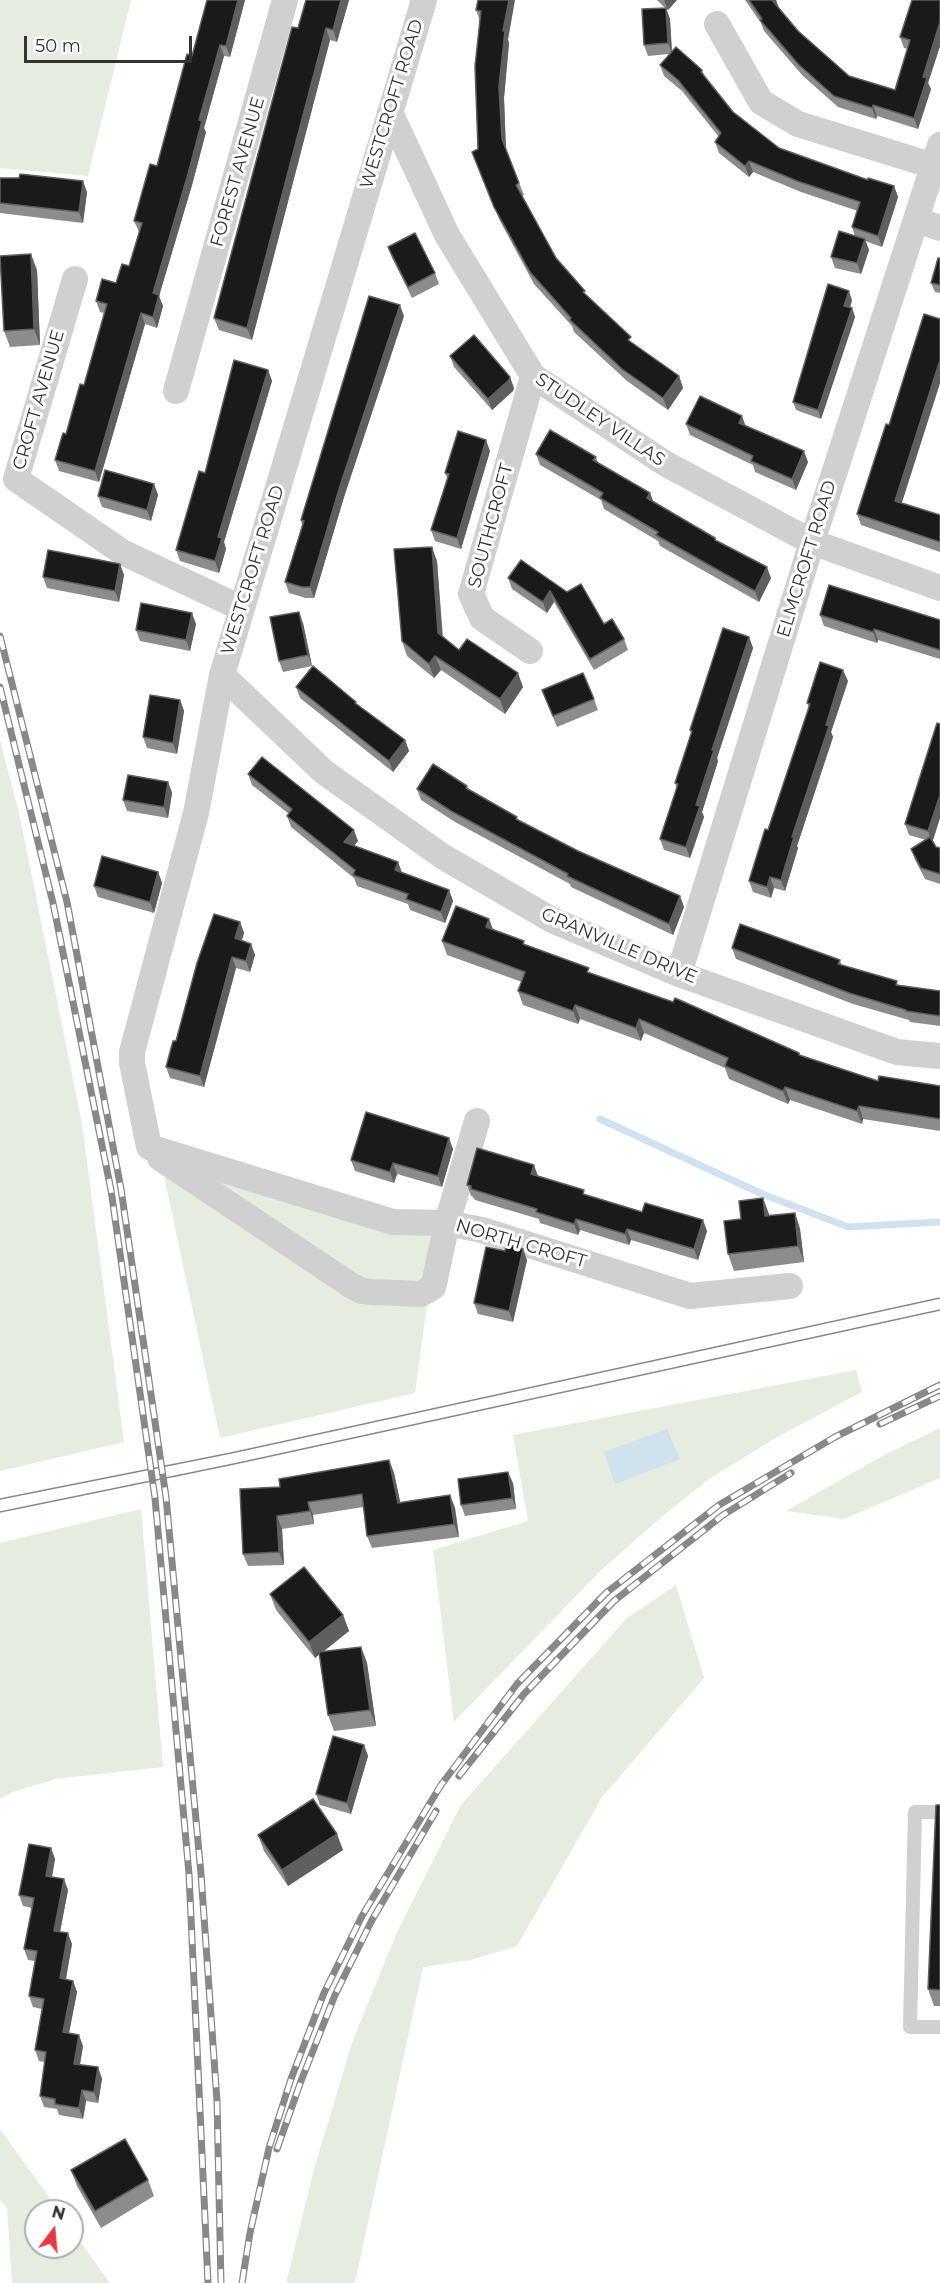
<!DOCTYPE html>
<style>
body{margin:0}
#map{position:relative;width:940px;height:2283px;overflow:hidden;background:#fff;font-family:Montserrat,sans-serif}
canvas{display:block}
.north{position:absolute;left:24px;top:2199px;width:60px;height:60px;box-sizing:border-box;background:#fff;border:2px solid #adadad;border-radius:50%;rotate:16deg;font-size:16px;font-weight:700;line-height:24px;text-align:center;color:#333}
.north::after{content:'';display:block;margin:auto;width:21px;height:27px;background:#e63946;clip-path:polygon(50% 0,100% 100%,50% 72%,0 100%)}
.scale{position:absolute;left:24px;top:36px;width:168px;height:27px;box-sizing:border-box;border:3px solid #333;border-top:0;padding-left:8px;font-size:18px;line-height:21px;white-space:nowrap;color:#333;-webkit-text-stroke:4px #fff;paint-order:stroke}
</style>
<div id="map">
<canvas width="940" height="2283"></canvas>
<div class="north">N</div>
<div class="scale">50 m</div>
</div>
<script>
const ctx = document.querySelector('canvas').getContext('2d');
ctx.lineJoin = 'round';
function fillPath(path, color) { ctx.fillStyle = color; ctx.fill(path, 'evenodd'); }
const shape = rows => new Path2D(rows.map(r => 'M' + r).join(''));
function trace(path, color, width, dash) { ctx.strokeStyle = color; ctx.lineWidth = width; ctx.lineCap = dash ? 'butt' : 'round'; ctx.setLineDash(dash || []); ctx.stroke(path); }
function label(font, color, halo, rows, align = 'center') {
  ctx.font = font + ' Montserrat,sans-serif'; ctx.lineWidth = 6; ctx.setLineDash([]); ctx.textBaseline = 'middle'; ctx.strokeStyle = halo; ctx.fillStyle = color; for (const [text, x, y, turn = 0] of rows) {
    ctx.save(); ctx.translate(x, y); ctx.rotate((+turn || 0) * Math.PI / 180); ctx.textAlign = isNaN(turn) ? turn : align; if (halo) ctx.strokeText(text, 0, 0); ctx.fillText(text, 0, 0); ctx.restore();
  }
}
fillPath(shape([
 [0,0,131,0,88,176,0,168],
 [0,740,20,817,82,1124,124,1442,0,1471],
 [166,1158,437,1231,415,1393,220,1438,165,1181],
 [856,1370,862,1392,779,1436,712,1477,666,1513,599,1572,454,1722,433,1550,528,1521,513,1435],
 [940,1428,940,1478,844,1519,786,1511,884,1455],
 [141,1509,163,1767,55,1779,13,1792,0,1799,0,1543],
 [676,1585,704,1678,602,1797,517,1946,470,1960,423,1967,355,2283,286,2283,314,2169,353,2040,397,1932,461,1805,627,1618],
 [0,2129,59,2211,36,2211,36,2247,72,2247,72,2230,110,2283,12,2283,7,2208,0,2200]
]), '#e6ecdf');
fillPath(shape([
 [667,1429,680,1459,615,1484,604,1452]
]), '#cfe2ee');
trace(shape([
 [600,1119,760,1193,848,1227,940,1222]
]), '#cfe2ee', 7);
trace(shape([
 [940,1812,915,1812,910,2027,940,2027]
]), '#d0d0d0', 14);
trace(shape([
 [717,24,761,102,798,124,934,166],
 [390,112,447,235,533,376,666,464,812,542,940,588],
 [917,220,940,228],
 [75,279,16,479,122,552,241,608],
 [176,391,285,0],
 [530,651,482,618,471,594,533,376],
 [222,675,324,772,442,856,552,920,679,974,897,1052,940,1056],
 [679,974,812,542,940,145],
 [149,1147,132,1063,132,1052,196,813,222,675,424,0],
 [149,1147,393,1222,447,1223,482,1230,690,1296,790,1286],
 [160,1158,352,1286,362,1291,372,1292,421,1294,433,1287,435,1279,447,1223,477,1121]
]), '#d0d0d0', 26);
trace(shape([
 [0,1499,231,1453,940,1298],
 [0,1512,234,1464,940,1310]
]), '#888', 1.5);
const rail = shape([
 [0,636,67,902,121,1189,166,1497,201,1874,217,2101,221,2283],
 [0,687,53,903,111,1190,155,1498,189,1874,208,2283],
 [880,1424,940,1396],
 [459,1776,524,1694,614,1601,723,1515,791,1473],
 [277,2149,301,2081,335,1995,372,1920,436,1811],
 [242,2283,250,2233,269,2148,291,2079,324,1993,362,1916,441,1785,517,1684,606,1593,719,1505,835,1437,940,1385]
]);
trace(rail, '#888', 7);
trace(rail, '#fff', 4.5, [14]);
fillPath(shape([
 [207,0,245,0,230,57,224,56,204,128,206,132,192,185,159,296,163,306,157,328,145,324,99,482,59,471,55,460,66,434,84,385,104,313,100,312,96,301,116,283,129,266,139,232,134,221,157,166,192,56],
 [306,0,349,0,337,42,330,40,252,340,219,330,214,318],
 [478,0,508,40,509,43,504,98,506,150,524,195,522,196,556,258,587,296,633,344,679,376,683,388,668,410,627,381,574,332,572,326,534,284,499,219,477,164,478,149,480,21,476,10],
 [657,0,677,0,668,10,666,9,670,19,672,52,702,70,705,77,733,112,779,148,868,180,894,186,898,197,882,247,865,241,869,250,861,274,835,268,831,257,855,236,852,227,858,211,801,192,753,172,749,177,719,153,715,142,719,137,682,91,664,76,660,65,669,54,648,56,644,45,665,8],
 [745,0,776,0,779,8,798,31,849,76,895,90,908,49,904,48,900,37,940,0,940,46,928,83,931,89,918,129,877,116,876,119,838,107,803,76,764,31,761,23],
 [0,178,87,192,83,223,0,213],
 [388,247,435,273,439,284,412,298,392,258],
 [940,258,940,293,935,292,931,283],
 [37,270,40,345,10,347,4,331],
 [852,300,850,308,852,308,855,317,821,419,796,410,793,402],
 [404,316,344,497,314,598,306,598,289,593,285,582,302,525,301,520],
 [940,319,940,383,901,503,940,515,940,552,861,525,857,514,889,425],
 [450,356,514,388,513,391,492,410,454,367],
 [268,370,272,381,224,542,226,549,219,573,180,561,176,550,205,473],
 [686,424,745,425,808,462,796,490,755,472,753,465,690,435],
 [490,451,461,549,435,541,431,530,447,478,445,473],
 [536,454,596,457,598,463,650,493,654,503,715,538,716,541,771,578,759,602,660,546,658,541,604,509,601,500,540,465],
 [154,484,158,495,151,521,102,507,98,496],
 [521,560,624,639,628,650,594,670,554,602,547,613,512,589,508,578],
 [437,561,443,636,459,650,523,687,505,714,441,670,434,678,407,656,402,641],
 [120,564,124,575,119,602,47,588,43,577],
 [820,615,940,620,940,659,878,640,877,643,824,626],
 [303,623,312,666,283,672,279,661],
 [196,624,190,651,140,641,136,630],
 [749,637,753,648,717,758,718,761,702,812,704,817,690,858,664,850,660,839,677,788,675,783,691,733,690,730],
 [848,681,831,732,833,737,797,846,798,848,785,891,774,888,771,898,753,892,749,881,768,830,809,708,807,703],
 [296,687,358,705,405,740,409,751,393,772,300,698],
 [542,690,594,699,598,710,557,727],
 [180,700,184,711,177,754,147,748,143,737],
 [940,724,940,818,933,841,936,847,940,848,940,884,925,879,915,860,911,849,926,840,909,835,905,824],
 [248,774,358,841,354,846,398,862,402,873,449,890,453,901,445,923,410,910,408,904,357,886,354,878,291,827,287,816,289,814,252,785],
 [168,782,172,793,168,818,127,811,123,800],
 [467,786,468,789,518,820,578,851,680,896,684,907,673,935,571,887,570,884,455,822,421,800,417,789],
 [158,872,162,883,154,913,98,897,94,886],
 [489,919,493,930,526,945,590,973,799,1053,800,1055,878,1081,940,1086,940,1131,863,1119,862,1124,790,1100,788,1104,729,1079,725,1068,644,1033,641,1041,580,1019,578,1024,523,1005,518,991,522,982,447,955,442,941],
 [240,922,244,933,242,940,251,944,255,955,250,972,236,968,204,1087,170,1078,166,1067],
 [732,948,840,960,842,966,899,985,940,991,940,1026,910,1022,909,1020,853,1004,736,959],
 [453,1149,442,1187,397,1174,394,1183,355,1171,351,1160],
 [537,1176,586,1195,707,1231,698,1260,631,1240,629,1245,580,1230,578,1235,540,1223,539,1219,475,1200,473,1197,471,1196,467,1185],
 [795,1213,800,1229,804,1262,734,1271,728,1254,741,1219,769,1214,769,1216],
 [505,1251,527,1260,513,1322,478,1314,474,1303],
 [389,1460,394,1473,400,1502,450,1495,455,1508,459,1537,372,1548,367,1536,363,1507,313,1515,314,1524,282,1529,284,1565,248,1566,243,1554,280,1487],
 [513,1483,516,1509,465,1516,461,1505],
 [270,1594,343,1615,349,1631,323,1652,361,1647,367,1663,376,1726,334,1731,328,1715,319,1654,315,1658,276,1610],
 [364,1745,368,1756,351,1814,320,1805,316,1794],
 [940,1805,940,2006,934,2006,928,1989],
 [258,1835,343,1850,288,1886,264,1851],
 [51,1848,55,1859,52,1877,68,1890,60,1932,72,1944,66,1979,73,1981,77,1992,69,2033,83,2046,80,2065,98,2067,102,2079,98,2103,86,2101,83,2119,59,2115,57,2109,44,2107,40,2096,45,2062,39,2061,35,2050,42,2009,33,2007,29,1996,35,1961,28,1960,24,1949,32,1908,23,1906,19,1895],
 [71,2170,148,2180,154,2196,101,2228,77,2186]
]), '#8c8c8c');
fillPath(shape([
 [238,0,245,0,230,57,226,46],
 [341,0,349,0,337,42,333,30],
 [509,0,515,0,508,40,509,43,504,98,506,151,502,139,499,86,503,31],
 [664,0,677,0,668,10],
 [772,0,776,0,779,9,776,11],
 [666,8,670,19,672,54,668,43],
 [940,22,940,46,928,83,931,89,918,129,914,118,923,77],
 [326,28,330,40,252,340,247,328],
 [220,45,224,56,204,128,206,132,192,185,159,296,163,306,157,328,153,317,153,293],
 [873,105,877,116,876,119,872,108],
 [749,161,753,172,749,177,745,166],
 [83,181,87,192,83,223,79,212],
 [894,186,898,197,882,247,878,236],
 [865,239,869,250,861,274,857,263],
 [31,254,37,270,40,345,34,329],
 [849,291,852,300,848,315,844,306],
 [400,305,404,316,344,497,314,598,310,587,340,486],
 [852,308,855,317,821,419,818,410],
 [141,313,145,324,99,482,95,471],
 [940,360,940,383,899,512,895,501],
 [268,370,272,381,224,542,226,549,219,573,215,561,218,537],
 [679,376,683,388,668,410,663,398],
 [510,377,514,388,513,391,492,410,488,399],
 [742,416,746,427,739,423],
 [486,440,490,451,461,549,457,538],
 [804,451,808,462,796,490,792,479],
 [154,484,158,495,151,521,147,510],
 [650,493,654,504,647,498],
 [432,547,437,561,443,647,438,633],
 [120,564,124,575,119,602,115,591],
 [767,567,771,578,759,602,755,591],
 [550,591,554,602,547,613,543,602],
 [299,612,303,623,312,666,308,655],
 [192,613,196,624,190,651,186,640],
 [874,629,878,640,877,643,873,632],
 [749,637,753,648,717,758,718,761,702,812,704,817,690,858,686,847,696,805,712,750],
 [435,656,441,670,434,678,429,664],
 [843,670,848,681,831,732,833,737,797,846,798,848,785,891,781,880,792,837,826,725],
 [518,673,523,687,505,714,500,699],
 [180,700,184,711,177,754,173,743],
 [405,740,409,751,393,772,389,761],
 [168,782,172,793,168,818,164,807],
 [940,795,940,818,932,842,928,831],
 [354,830,358,841,348,853,344,842],
 [398,862,402,873,395,870],
 [158,872,162,883,154,913,150,902],
 [770,877,774,888,771,898,767,887],
 [449,890,453,901,445,923,441,912],
 [680,896,684,907,673,935,669,924],
 [489,919,494,932,486,927],
 [240,922,244,933,239,949,235,938],
 [251,944,255,955,250,972,246,961],
 [232,957,236,968,204,1087,200,1076],
 [575,1005,580,1019,578,1024,573,1011],
 [639,1019,644,1033,641,1041,636,1028],
 [785,1087,790,1100,788,1104,783,1091],
 [859,1106,863,1119,862,1124,857,1111],
 [449,1138,453,1149,442,1187,438,1176],
 [393,1163,397,1174,394,1183,390,1172],
 [534,1165,538,1176,531,1174],
 [763,1198,769,1214,771,1232,765,1216],
 [795,1213,800,1229,804,1262,798,1246],
 [576,1219,580,1230,578,1235,574,1224],
 [703,1220,707,1231,698,1260,694,1249],
 [627,1229,631,1240,629,1245,625,1234],
 [523,1249,527,1260,513,1322,509,1311],
 [389,1460,394,1473,403,1515,398,1503],
 [508,1472,513,1483,516,1509,512,1498],
 [450,1495,455,1508,459,1537,454,1524],
 [308,1502,313,1515,314,1524,310,1511],
 [277,1516,282,1529,284,1565,279,1552],
 [343,1615,349,1631,315,1658,309,1642],
 [361,1647,367,1663,376,1726,370,1710],
 [364,1745,368,1756,351,1814,347,1803],
 [337,1834,343,1850,288,1886,282,1870],
 [51,1848,55,1859,50,1887,46,1876],
 [64,1879,68,1890,58,1942,54,1931],
 [68,1933,72,1944,64,1989,60,1978],
 [73,1981,77,1992,67,2043,63,2032],
 [79,2035,83,2046,78,2075,74,2064],
 [98,2067,102,2079,98,2103,94,2092],
 [82,2090,86,2101,83,2119,79,2108]
]), '#5f5f5f');
const building = shape([
 [207,0,238,0,226,46,220,45,199,120,202,121,188,174,153,293,159,295,153,317,141,313,95,471,55,460,63,433,66,434,80,384,84,385,107,304,96,301,102,279,116,283,122,264,129,266,142,223,134,221,150,164,157,166,187,54,192,56,207,0],
 [306,0,341,0,333,30,326,28,247,328,214,318,292,27,298,28,306,0],
 [478,0,509,0,503,31,505,31,499,86,502,139,519,183,516,185,556,258,585,291,583,292,631,337,628,340,679,376,663,398,622,369,570,320,571,318,530,272,494,207,472,152,478,149,475,66,481,11,476,10,478,0],
 [749,0,772,0,798,31,849,76,895,90,910,40,900,37,912,0,940,0,940,22,923,77,927,78,914,118,873,105,872,108,834,96,799,65,760,20,762,19,749,0],
 [666,8,668,43,644,45,642,9,666,8],
 [676,47,702,70,701,72,733,112,779,148,868,180,868,178,894,186,878,236,852,227,860,202,797,181,749,161,745,166,715,142,721,133,678,80,660,65,676,47],
 [20,174,83,181,79,212,0,203,0,178,19,178,20,174],
 [839,231,865,239,857,263,831,257,839,231],
 [415,233,435,273,408,287,388,247,415,233],
 [31,254,34,329,4,331,0,256,31,254],
 [938,258,940,258,940,285,931,283,938,258],
 [828,284,849,291,844,306,852,308,818,410,793,402,828,284],
 [369,296,400,305,340,486,310,587,302,587,285,582,304,521,301,520,369,296],
 [924,314,940,319,940,360,895,501,940,515,940,542,857,514,886,424,889,425,924,314],
 [474,335,510,377,509,380,488,399,450,356,474,335],
 [234,360,268,370,218,537,222,538,215,561,176,550,199,471,205,473,234,360],
 [700,396,742,416,739,423,804,451,792,479,751,461,753,456,686,424,700,396],
 [550,430,596,457,593,460,650,493,647,498,715,538,715,540,767,567,755,591,656,535,658,532,600,498,603,493,536,454,550,430],
 [458,431,486,440,457,538,431,530,449,474,445,473,458,431],
 [105,470,154,484,147,510,98,496,105,470],
 [432,547,438,633,459,650,467,639,518,673,500,699,435,656,429,664,402,641,394,549,432,547],
 [48,550,120,564,115,591,43,577,48,550],
 [521,560,567,592,581,584,604,624,612,619,624,639,590,659,550,591,543,602,508,578,521,560],
 [829,585,940,620,940,650,874,629,873,632,820,615,829,585],
 [141,603,192,613,186,640,136,630,141,603],
 [299,612,308,655,279,661,270,617,299,612],
 [723,628,749,637,712,750,714,750,696,805,700,806,686,847,660,839,678,784,675,783,692,731,690,730,723,628],
 [820,662,843,670,826,725,829,726,792,837,794,837,781,880,770,877,767,887,749,881,765,829,768,830,810,704,807,703,820,662],
 [313,666,356,702,355,703,405,740,389,761,296,687,313,666],
 [583,673,594,699,553,716,542,690,583,673],
 [150,695,180,700,173,743,143,737,150,695],
 [937,723,940,724,940,795,928,831,905,824,937,723],
 [262,757,354,830,344,842,398,862,395,870,449,890,441,912,406,899,408,894,353,875,355,870,287,816,292,809,248,774,262,757],
 [433,764,467,786,466,788,517,817,516,819,578,851,680,896,669,924,567,876,568,874,451,811,417,789,433,764],
 [128,775,168,782,164,807,123,800,128,775],
 [930,837,936,847,940,848,940,874,921,868,911,849,930,837],
 [102,856,158,872,150,902,94,886,102,856],
 [456,906,489,919,486,927,524,941,523,944,589,968,587,972,673,1002,675,998,799,1053,799,1055,878,1081,879,1076,940,1086,940,1119,859,1106,857,1111,785,1087,783,1091,725,1066,728,1058,639,1019,636,1028,575,1005,573,1011,518,991,525,972,442,941,456,906],
 [214,914,240,922,235,938,251,944,246,961,232,957,200,1076,166,1067,173,1041,176,1041,197,963,214,914],
 [740,924,840,960,838,964,897,981,896,985,940,991,940,1016,906,1011,906,1010,849,993,732,948,740,924],
 [366,1112,449,1138,438,1176,393,1163,390,1172,351,1160,366,1112],
 [477,1148,534,1165,531,1174,584,1190,583,1194,642,1212,645,1203,703,1220,694,1249,627,1229,625,1234,576,1219,574,1224,536,1212,537,1209,471,1189,471,1186,467,1185,477,1148],
 [763,1198,765,1216,795,1213,798,1246,728,1254,724,1221,741,1219,739,1201,763,1198],
 [506,1244,523,1249,509,1311,474,1303,486,1247,505,1251,506,1244],
 [389,1460,398,1503,450,1495,454,1524,367,1536,362,1494,344,1497,308,1502,310,1511,277,1516,279,1552,243,1554,240,1489,280,1487,279,1479,389,1460],
 [508,1472,512,1498,461,1505,458,1479,508,1472],
 [304,1567,343,1615,309,1642,270,1594,304,1567],
 [361,1647,370,1710,328,1715,319,1652,361,1647],
 [333,1736,364,1745,347,1803,316,1794,333,1736],
 [313,1799,337,1834,282,1870,258,1835,313,1799],
 [936,1805,940,1805,940,1990,928,1989,936,1805],
 [29,1844,51,1848,46,1876,64,1879,54,1931,68,1933,60,1978,73,1981,63,2032,79,2035,74,2064,98,2067,94,2092,82,2090,79,2108,55,2104,55,2099,40,2096,46,2052,35,2050,44,1999,29,1996,37,1951,24,1949,34,1898,19,1895,29,1844],
 [125,2139,148,2180,95,2211,71,2170,125,2139]
]);
fillPath(building, '#1a1a1a');
trace(building, '#5f5f5f', 1.5);
label('18px', '#333', '#fff', [
 ["WESTCROFT ROAD",392,104,-73],
 ["FOREST AVENUE",238,172,-74],
 ["CROFT AVENUE",39,400,-74],
 ["STUDLEY VILLAS",600,420,34],
 ["SOUTHCROFT",491,526,-75],
 ["ELMCROFT ROAD",807,559,-73],
 ["WESTCROFT ROAD",253,570,-73],
 ["GRANVILLE DRIVE",619,946,23],
 ["NORTH CROFT",521,1244,16]
]);
</script>
